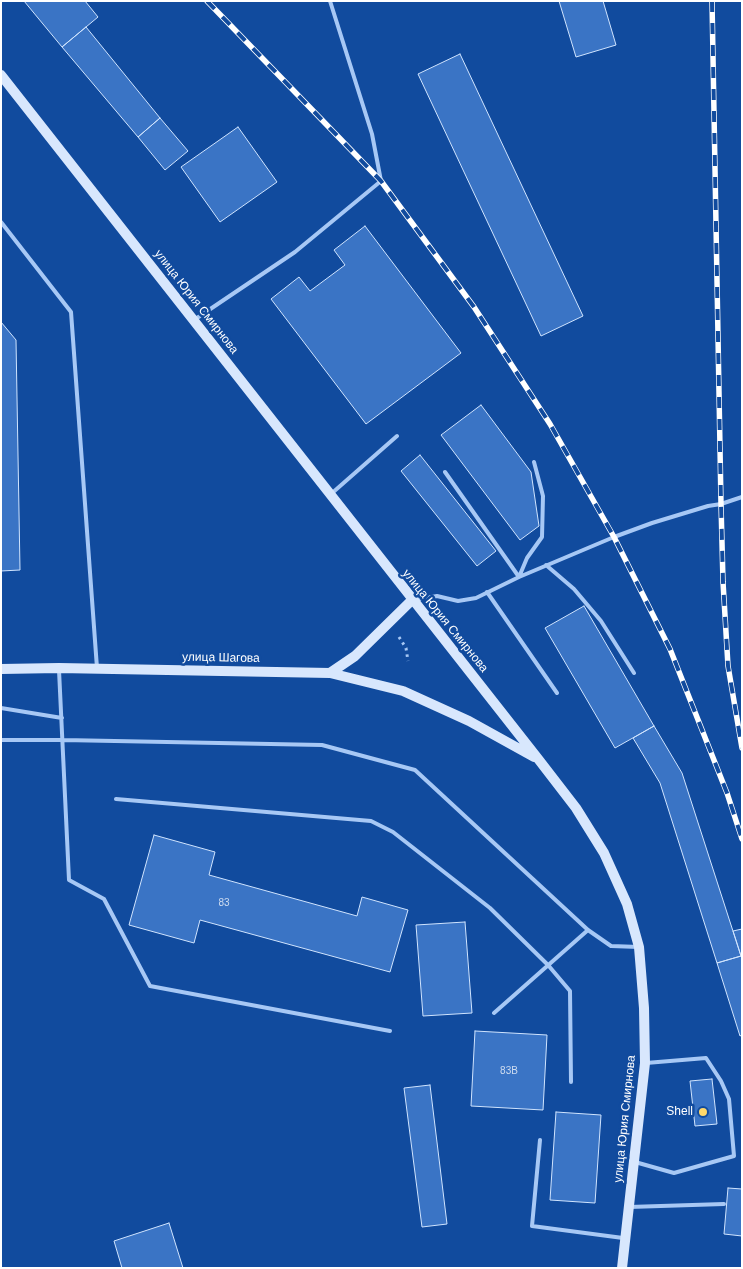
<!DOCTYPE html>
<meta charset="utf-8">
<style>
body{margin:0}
#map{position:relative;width:743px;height:1269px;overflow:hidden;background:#114b9e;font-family:Helvetica,sans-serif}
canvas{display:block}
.frame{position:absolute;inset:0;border:2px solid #fff;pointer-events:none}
</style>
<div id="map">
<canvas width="743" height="1269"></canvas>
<div class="frame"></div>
</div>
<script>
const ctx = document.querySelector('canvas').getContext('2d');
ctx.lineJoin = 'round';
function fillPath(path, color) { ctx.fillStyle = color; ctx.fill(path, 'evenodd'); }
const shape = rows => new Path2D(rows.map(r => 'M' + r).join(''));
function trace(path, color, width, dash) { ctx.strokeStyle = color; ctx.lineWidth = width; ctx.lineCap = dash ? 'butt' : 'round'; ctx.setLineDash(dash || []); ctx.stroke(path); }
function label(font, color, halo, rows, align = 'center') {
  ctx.font = font + ' Helvetica,sans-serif'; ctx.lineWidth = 5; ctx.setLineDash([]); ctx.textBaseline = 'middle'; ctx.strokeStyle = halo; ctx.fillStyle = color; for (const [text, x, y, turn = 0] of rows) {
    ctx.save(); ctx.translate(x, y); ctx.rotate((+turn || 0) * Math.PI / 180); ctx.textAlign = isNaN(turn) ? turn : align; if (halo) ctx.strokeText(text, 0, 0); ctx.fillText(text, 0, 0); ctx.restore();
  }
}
const building = shape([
 [24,1,85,1,98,17,62,47,24,1],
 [559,1,603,1,616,45,576,57,559,1],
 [86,27,160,118,138,137,62,47,86,27],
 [460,54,583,316,541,336,418,74,460,54],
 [160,118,188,151,165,170,138,137,160,118],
 [238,127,277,182,220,222,181,167,238,127],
 [365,226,461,353,366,424,271,299,299,277,310,291,345,265,334,250,365,226],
 [1,322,16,340,20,570,1,571,1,322],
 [481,405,531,472,539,526,520,540,441,435,481,405],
 [420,455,496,551,477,566,401,471,420,455],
 [584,606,654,726,615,748,545,628,584,606],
 [654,726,682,773,741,956,717,963,660,783,633,738,654,726],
 [154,835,215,852,209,875,357,916,362,897,408,910,390,972,200,920,194,943,129,925,154,835],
 [465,922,472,1013,423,1016,416,925,465,922],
 [742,929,742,1035,740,1036,717,963,741,956,733,931,742,929],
 [475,1031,547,1035,543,1110,471,1106,475,1031],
 [712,1079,717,1124,695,1126,690,1081,712,1079],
 [430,1085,447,1224,422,1227,404,1088,430,1085],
 [556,1112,601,1115,595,1203,550,1200,556,1112],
 [728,1188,742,1189,742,1236,724,1234,728,1188],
 [169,1223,183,1268,122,1268,114,1241,169,1223]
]);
fillPath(building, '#3a74c5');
trace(building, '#d0e4fe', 1);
trace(shape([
 [399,637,406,648,408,661]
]), '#a7c8f5', 3, [2.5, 4]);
trace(shape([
 [1,222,71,312,97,668],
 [194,320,295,252,381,181,372,134,330,1],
 [445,472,519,577],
 [331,494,397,436],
 [546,565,574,589,601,621,634,673],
 [519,577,527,558,542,537,543,496,534,462],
 [487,592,557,693],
 [415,600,437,596,458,601,476,598,519,577,614,537,652,523,708,506,721,504,742,497],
 [59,670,69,880,104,899,150,986,390,1031],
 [1,708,62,718],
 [1,740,63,740,322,745,415,770,588,930,611,946,639,947],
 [116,799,371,821,393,832,490,908,548,965,570,991,571,1082],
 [494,1013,588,930],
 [540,1140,532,1226,623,1238],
 [635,1162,674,1173,734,1156,729,1099,721,1081,706,1058,646,1063],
 [629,1207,724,1204]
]), '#a7c8f5', 4);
trace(shape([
 [1,75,539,760,576,808,604,853,627,904,639,947,644,1008,645,1063,622,1268],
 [1,669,59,668,330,673,403,691,469,721,534,757],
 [330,673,355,656,412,600]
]), '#d8e7fd', 10);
const rail = shape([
 [207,1,381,181,474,307,550,424,614,537,670,649,727,793,742,839],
 [712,1,721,504,723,582,728,666,742,748]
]);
trace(rail, '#fff', 5.5);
trace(rail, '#114b9e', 4, [11]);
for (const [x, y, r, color] of [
 [703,1112,5,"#ffd86b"]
]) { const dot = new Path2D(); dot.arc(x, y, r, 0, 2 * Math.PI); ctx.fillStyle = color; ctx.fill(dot); trace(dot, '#114b9e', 2); }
label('10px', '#cedcf0', null, [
 ["83",224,903],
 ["83В",509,1071]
]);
label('12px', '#fff', '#114b9e', [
 ["улица Юрия Смирнова",196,302,52],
 ["улица Юрия Смирнова",445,621,51],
 ["улица Шагова",221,658,1],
 ["улица Юрия Смирнова",625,1119,-84]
]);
label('12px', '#fff', '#114b9e', [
 ["Shell",693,1112]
], 'right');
</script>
